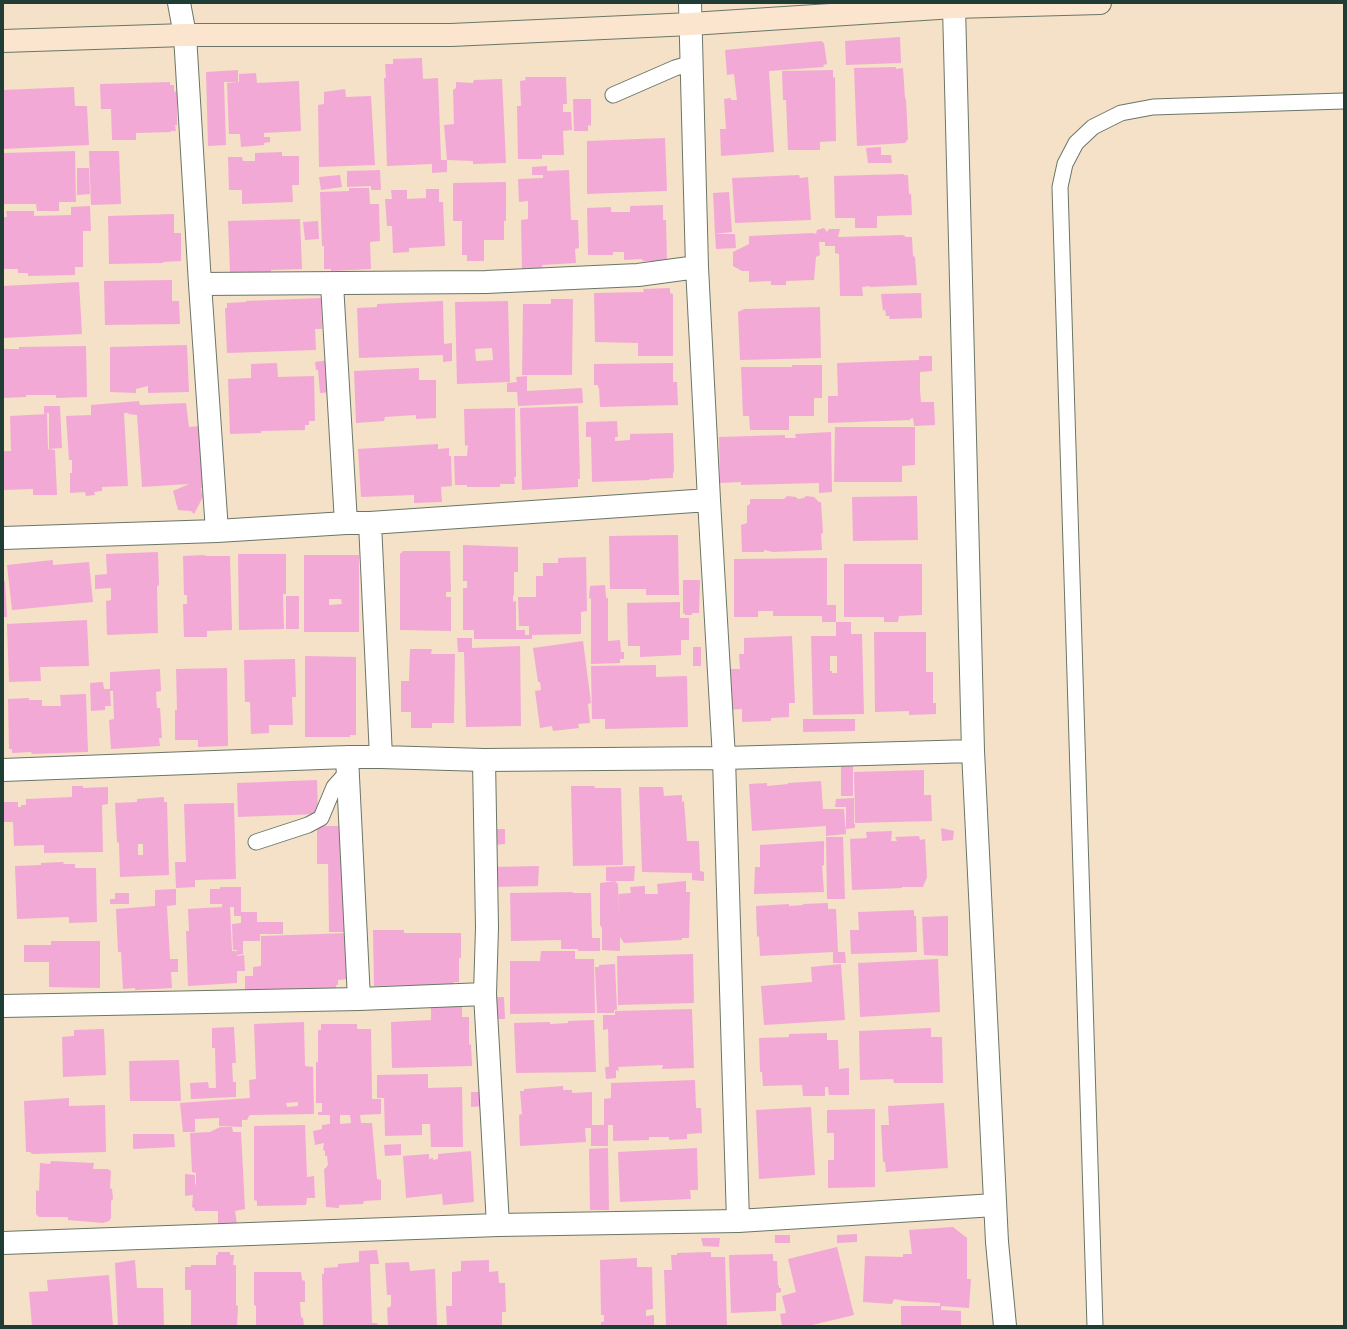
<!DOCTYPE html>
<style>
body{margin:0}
#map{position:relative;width:1347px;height:1329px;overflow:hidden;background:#f4e1c7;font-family:Caveat,sans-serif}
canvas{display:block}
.frame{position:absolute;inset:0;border:4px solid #1f3d34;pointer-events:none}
</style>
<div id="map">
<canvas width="1347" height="1329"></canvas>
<div class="frame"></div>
</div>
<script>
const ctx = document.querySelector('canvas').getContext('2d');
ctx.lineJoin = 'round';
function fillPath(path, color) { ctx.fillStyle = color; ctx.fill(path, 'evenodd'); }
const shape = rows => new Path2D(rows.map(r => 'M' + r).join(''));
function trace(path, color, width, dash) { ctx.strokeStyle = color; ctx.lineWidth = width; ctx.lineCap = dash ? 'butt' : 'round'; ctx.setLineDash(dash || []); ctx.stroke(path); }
fillPath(shape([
 [900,37,901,63,846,65,845,41],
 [821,41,824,43,827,64,823,65,824,67,769,71,774,152,721,156,720,129,726,129,724,99,731,98,731,100,737,100,734,74,727,75,725,50],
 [422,58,423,79,438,78,441,160,447,160,447,172,432,173,432,164,387,166,384,78,386,78,385,64,393,64,393,59],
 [896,67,896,69,903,68,905,98,906,99,908,139,905,143,857,146,854,68],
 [238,70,238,82,224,82,226,145,208,146,206,72],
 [833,70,833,78,835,77,836,141,820,142,820,150,788,150,786,100,783,100,782,71],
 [256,73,257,83,299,81,301,131,264,133,264,137,270,137,270,142,264,143,264,145,241,147,240,134,229,134,227,83,239,82,239,74],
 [525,77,566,77,567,104,563,104,563,112,571,112,572,130,563,131,564,155,542,155,542,159,518,159,517,106,521,106,520,81,526,80],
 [502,79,506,163,473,164,473,161,447,160,444,125,454,124,453,90,456,88,456,82,473,83,474,80],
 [170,82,170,85,174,85,174,92,177,91,177,125,175,125,176,131,171,131,171,132,136,133,136,140,112,140,111,109,101,109,100,84],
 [74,87,75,106,87,106,89,145,3,149,3,90],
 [345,89,346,97,371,96,375,165,319,167,318,105,324,104,324,92],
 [573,99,591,99,591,126,588,125,588,131,574,131],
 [665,138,667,191,587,194,587,141],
 [881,147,881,155,891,155,892,163,868,163,866,148],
 [75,151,76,202,59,202,59,211,37,211,36,204,3,204,3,153],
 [89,151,119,151,121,204,91,205],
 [282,152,282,156,299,156,299,185,292,185,293,202,242,204,242,190,229,190,228,157,242,157,243,161,255,161,255,153],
 [547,166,547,171,569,170,571,220,578,220,579,248,575,249,576,263,542,265,542,268,522,269,521,220,528,219,528,201,519,202,518,179,543,178,543,175,532,175,532,167],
 [77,168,89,168,90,194,77,195],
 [380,170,381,190,371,190,371,186,347,187,347,171],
 [904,174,904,175,908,175,909,194,911,194,912,215,877,216,877,228,855,228,855,218,835,218,834,176],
 [340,175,342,187,321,190,319,177],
 [799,175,800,178,808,177,811,220,735,223,732,178],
 [506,182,506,221,504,221,504,240,484,240,484,261,467,261,467,255,462,255,462,221,453,221,453,183],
 [349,188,369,188,370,204,379,204,380,241,370,242,371,269,331,271,331,269,324,269,324,246,322,246,320,192,349,191],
 [426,189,439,189,439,202,443,202,445,246,409,248,409,252,393,253,392,226,387,226,385,199,392,199,391,190,407,190,407,199,426,198],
 [729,192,732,232,715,234,713,193],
 [663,205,663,220,666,220,667,261,643,261,642,259,624,260,624,252,613,252,613,255,588,255,587,208,611,207,611,212,630,212,630,206],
 [90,206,91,231,83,231,83,267,75,267,75,275,28,276,28,273,18,273,18,269,3,269,3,217,7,217,6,211,34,211,34,216,71,215,71,207],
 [174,214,174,233,181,233,181,261,163,262,163,263,109,264,108,216],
 [300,219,302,269,271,270,271,282,232,284,232,272,230,272,228,221],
 [318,221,319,239,305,240,303,222],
 [824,228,827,232,829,229,840,229,838,237,903,235,906,237,912,237,913,256,915,257,917,285,870,287,869,286,862,287,863,296,840,296,839,254,835,253,835,246,825,246,825,242,819,242,820,255,816,257,814,280,786,281,786,285,771,285,771,281,749,282,749,271,742,271,733,266,733,252,749,244,749,236,813,233,816,234,817,230],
 [715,234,735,234,736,248,716,249],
 [172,280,172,301,179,301,180,324,105,325,104,281],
 [79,282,82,334,3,338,3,286],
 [670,288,670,293,673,294,673,356,638,356,638,343,595,342,594,293,644,292,643,289],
 [921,293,922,318,889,319,890,316,886,316,885,309,883,311,881,294],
 [321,298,322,329,315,329,316,350,227,353,225,308,227,308,227,303,246,302,246,301],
 [551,299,573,299,572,375,522,375,523,304,551,304],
 [443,301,444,344,452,343,452,361,443,362,443,355,359,358,357,308,377,307,377,304],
 [508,301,510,382,457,384,455,302],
 [492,348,493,360,476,361,475,349],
 [820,307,821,358,740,360,738,312,744,309],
 [187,345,189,392,148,393,148,386,136,389,136,393,110,392,110,347],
 [86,346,87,397,56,398,56,395,26,395,26,397,3,398,3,349,19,349,19,347],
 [919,356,932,356,932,371,920,372,920,390,921,402,934,402,935,425,914,426,913,418,910,419,910,420,828,423,828,396,838,396,837,363,919,360],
 [330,360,333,392,320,393,318,370,316,370,315,362],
 [277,363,278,377,314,376,315,421,309,421,309,425,305,425,305,430,261,431,261,433,230,434,228,379,251,378,251,364],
 [673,363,673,382,677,382,678,405,600,407,599,387,598,388,598,385,594,385,594,364],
 [792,365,822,365,822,398,814,398,814,416,789,416,789,430,750,430,749,416,743,416,741,367,792,367],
 [419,368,419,380,436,380,436,418,416,419,416,415,385,417,384,421,356,423,354,371],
 [527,376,527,391,582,388,583,403,518,406,517,392,507,392,507,383,517,382,516,377],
 [139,401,140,405,186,403,189,427,200,426,203,487,201,488,202,494,204,495,194,514,191,511,178,510,173,491,189,484,142,487,137,415,128,414,129,413,124,413,128,486,102,487,102,491,94,492,95,495,86,496,85,492,70,493,70,473,72,473,72,460,69,460,66,416,91,415,91,405],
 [44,406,60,406,62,448,49,449,49,413,44,414],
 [578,406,580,479,578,479,578,487,522,490,520,408],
 [515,408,516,477,514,477,515,484,500,484,500,487,467,487,467,485,455,485,454,456,467,456,468,445,465,446,464,409],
 [47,414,48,449,55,450,57,495,33,495,33,489,3,490,3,451,11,451,10,416],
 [617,421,618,437,615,437,615,441,630,440,630,434,673,433,674,473,673,472,673,478,649,479,650,480,592,482,591,437,586,437,586,422],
 [835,427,915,427,915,465,902,466,902,482,834,482],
 [831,432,832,492,819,493,819,483,741,485,741,482,720,483,719,437,785,435,785,438,796,438,795,434],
 [438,444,438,449,449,448,449,456,451,456,452,486,441,487,442,502,414,503,414,495,361,497,358,449],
 [787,496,796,497,798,499,804,498,806,496,814,497,819,502,821,502,823,533,821,534,822,550,773,552,764,550,764,552,742,552,741,525,747,523,747,506,750,504,750,499,784,499],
 [917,496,918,540,853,541,852,497],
 [678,535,679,595,646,595,646,589,610,589,609,536],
 [463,545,518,547,518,572,514,572,514,596,513,595,513,602,516,601,516,630,525,630,525,635,529,635,529,626,519,626,518,597,536,597,536,576,543,576,543,563,558,563,558,558,586,557,587,611,581,612,581,634,532,635,532,639,474,639,474,630,463,630,463,588,467,588,467,581,463,581],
 [403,551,450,551,451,592,446,592,446,597,451,597,451,631,400,630,400,554],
 [158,552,159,585,157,586,158,633,107,635,106,601,111,600,111,588,95,589,95,575,107,574,106,554],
 [238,554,286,554,286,594,283,594,284,629,239,630],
 [205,555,205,556,230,556,232,630,207,631,207,637,184,637,183,604,187,604,187,595,184,595,183,556],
 [304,555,359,555,359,632,304,632],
 [329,599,341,599,342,604,329,605],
 [827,558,827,605,836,605,836,622,822,622,822,616,773,616,773,611,758,611,758,617,734,617,734,559],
 [53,560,53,565,89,562,93,602,12,610,7,565],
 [844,564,922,564,922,615,899,616,898,622,884,622,884,617,844,617],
 [683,580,700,580,699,613,692,613,692,615,685,615,685,614,683,613],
 [3,581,5,581,7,617,3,617],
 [605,585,606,598,608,598,608,641,620,640,621,652,624,652,624,659,620,659,620,663,591,664,591,598,589,599,590,586],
 [286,596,299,596,299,629,286,629],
 [680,602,680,618,689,618,689,640,681,640,681,655,640,657,640,646,628,646,627,603],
 [87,620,89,666,40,667,41,681,9,682,7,624],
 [836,622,851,622,851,634,862,634,864,714,813,715,811,636,836,636],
 [830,656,837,656,837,673,832,673,832,671,830,671],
 [874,632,926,632,926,672,933,672,933,703,936,703,936,714,909,715,909,711,875,712],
 [792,636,795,703,789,703,789,717,771,718,771,721,742,722,742,709,729,710,728,669,740,669,739,654,744,654,744,638],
 [457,638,472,638,472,648,520,646,521,726,466,727,464,652,458,652],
 [583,641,591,703,588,704,590,723,578,724,579,728,553,731,552,726,540,728,535,691,541,690,540,682,538,682,533,648],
 [693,647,701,647,701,666,693,666],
 [410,649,432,649,431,654,455,654,454,723,432,723,432,728,411,728,411,712,401,712,401,681,409,681],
 [305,656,356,657,356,735,350,735,350,737,305,737],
 [295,659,296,697,292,697,293,725,269,725,269,733,251,734,250,702,245,702,244,660],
 [656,665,656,677,687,676,688,727,605,729,605,719,592,719,591,666],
 [227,668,228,746,198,747,198,740,175,740,175,710,177,710,176,669],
 [160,669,161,691,156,692,157,708,160,708,162,738,159,738,160,746,111,749,109,720,114,719,113,691,110,691,111,706,105,706,105,710,91,711,90,683,103,682,104,689,110,689,110,672],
 [86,694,88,752,32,754,31,752,12,753,12,749,9,749,8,699,29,698,29,700,42,700,42,706,61,706,60,695],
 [803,719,855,719,855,731,803,732],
 [841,764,853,764,853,796,841,796],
 [924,770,924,795,931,795,932,821,855,823,854,772],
 [317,780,318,814,238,817,237,783],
 [821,781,823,809,844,809,846,834,826,836,826,826,752,831,749,784,767,783,767,786,788,784,788,783],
 [72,786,83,786,83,788,108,787,108,804,102,805,103,852,44,853,44,845,14,846,13,822,3,822,3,802,18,802,18,807,21,807,21,805,26,805,26,799,72,797],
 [571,786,595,786,594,788,621,788,623,865,573,866],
 [639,787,663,787,664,796,682,795,682,802,684,801,687,841,699,841,700,871,704,872,704,881,692,880,692,873,642,872],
 [164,797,164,802,167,802,169,875,120,877,119,843,117,842,115,803,137,802,137,799],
 [138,844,143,844,143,855,138,855],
 [854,798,854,824,855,824,855,828,846,829,846,807,835,807,836,799],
 [234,803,236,879,195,880,195,887,176,888,175,862,186,862,184,804],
 [317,826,348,826,350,932,329,932,328,864,317,864],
 [941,828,954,831,953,840,942,841],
 [495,829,505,829,505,844,494,845],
 [892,831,891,841,897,841,895,837,919,836,920,840,925,839,927,877,923,887,902,887,902,888,852,890,850,839,867,838,866,832],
 [826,837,843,837,845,899,827,899],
 [824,841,824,865,822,866,824,892,754,894,755,867,760,867,760,845],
 [64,862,63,864,75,864,75,868,96,868,97,922,69,923,69,917,17,919,15,866,41,865,41,863],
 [539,866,538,886,493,887,492,867],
 [635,866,634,881,606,881,606,867],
 [615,881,618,884,619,916,618,894,631,893,630,887,645,886,645,894,658,894,657,884,686,881,686,892,690,892,689,938,682,938,682,940,624,943,620,937,620,951,602,950,602,928,600,925,600,883],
 [220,887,241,887,241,912,257,912,257,922,283,922,283,934,260,934,260,941,243,941,243,954,237,955,237,950,233,950,232,924,241,923,241,916,234,916,234,907,230,907,232,951,237,951,237,956,244,955,245,971,237,971,237,983,188,986,186,931,189,931,188,909,222,907,222,904,210,904,210,889,220,889],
 [176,889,176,905,167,906,170,959,178,959,178,972,171,972,172,988,135,990,135,988,123,989,121,952,118,952,116,909,155,906,155,890],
 [573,892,573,893,591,893,592,938,600,938,600,951,578,951,578,949,561,949,561,940,511,941,510,893],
 [115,893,129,893,129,904,110,904,110,899,115,899],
 [828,903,828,909,836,909,838,952,845,952,846,963,833,963,833,952,760,956,759,936,757,937,756,906,789,904,789,906,803,905,803,904],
 [914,910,914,916,916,916,917,952,851,954,850,930,859,930,858,912],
 [948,916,948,956,924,955,922,917],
 [373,930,404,930,404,933,461,933,461,958,459,958,459,982,454,982,454,985,374,986],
 [350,933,351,979,338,980,338,985,336,985,336,988,321,988,321,989,245,995,245,976,253,976,253,967,261,966,261,936],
 [51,941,100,941,100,988,49,987,49,962,24,962,24,945,51,945],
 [541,951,575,951,575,959,594,959,595,1013,510,1014,510,961,540,961],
 [693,954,694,1003,618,1005,617,956],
 [938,959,940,1012,860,1017,858,963],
 [615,964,617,1010,614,1010,614,1013,597,1013,595,967,599,967,599,965],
 [841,964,845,1020,764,1025,761,986,812,982,811,967],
 [491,997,504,997,505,1019,493,1019],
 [462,1003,462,1017,469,1017,469,1045,471,1044,472,1066,392,1068,391,1022,431,1020,431,1004],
 [692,1009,694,1068,662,1069,663,1065,618,1067,619,1071,616,1070,616,1078,606,1079,605,1067,609,1067,608,1029,603,1030,603,1015,615,1015,615,1011],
 [594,1020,596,1072,516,1073,514,1023,550,1022,550,1024,568,1023,568,1021],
 [304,1022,305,1066,313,1067,314,1114,251,1115,249,1116,247,1120,242,1120,242,1127,219,1126,219,1118,195,1119,195,1132,183,1132,180,1103,250,1098,249,1080,256,1079,254,1024],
 [298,1102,298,1106,287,1107,286,1103],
 [321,1024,357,1024,357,1029,371,1029,372,1099,381,1099,381,1114,360,1115,361,1123,372,1123,377,1179,381,1180,381,1200,364,1201,363,1204,339,1205,339,1208,326,1207,324,1169,326,1168,327,1166,328,1165,327,1156,325,1156,325,1151,323,1150,324,1143,315,1145,313,1131,322,1129,322,1125,330,1124,330,1115,318,1115,318,1112,322,1112,322,1103,316,1103,316,1062,318,1062,318,1030,321,1030],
 [340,1115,350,1115,351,1123,340,1124],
 [234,1027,236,1063,232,1063,233,1082,236,1082,236,1097,191,1099,190,1083,208,1082,209,1088,216,1088,215,1048,212,1048,212,1028],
 [931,1028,931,1037,942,1037,943,1083,894,1083,893,1079,860,1080,859,1031],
 [104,1029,106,1075,63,1077,62,1037,74,1036,74,1030],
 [827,1033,827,1040,838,1040,839,1069,849,1068,849,1095,829,1095,828,1087,825,1087,825,1096,803,1096,802,1085,763,1086,762,1072,760,1072,759,1038,789,1037,789,1034],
 [178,1060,179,1060,181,1101,130,1101,129,1061],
 [428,1074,428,1088,462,1087,463,1147,431,1147,430,1124,422,1124,422,1135,385,1136,384,1098,377,1098,377,1075],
 [695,1080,696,1108,701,1108,702,1133,687,1134,687,1139,669,1140,669,1137,649,1137,649,1140,613,1141,613,1125,608,1125,608,1146,591,1146,591,1128,585,1128,586,1142,520,1146,519,1115,522,1114,520,1091,524,1091,524,1089,563,1086,563,1090,572,1090,572,1093,592,1092,592,1125,604,1125,604,1099,611,1098,611,1083],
 [471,1092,485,1092,484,1106,471,1107],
 [69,1098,69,1106,105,1105,106,1152,32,1154,30,1152,26,1152,24,1101],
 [944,1103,948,1168,886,1172,885,1162,883,1162,881,1125,889,1125,888,1106],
 [811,1107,815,1175,759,1179,756,1110],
 [875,1109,875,1187,828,1188,828,1160,834,1160,834,1133,827,1133,827,1110],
 [305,1125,307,1177,314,1176,315,1198,307,1198,306,1205,257,1206,257,1201,254,1200,254,1126],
 [220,1127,232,1127,233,1132,241,1132,245,1209,235,1211,237,1224,219,1227,218,1224,218,1211,195,1211,194,1208,192,1207,193,1195,185,1196,185,1174,195,1175,195,1185,196,1184,196,1173,192,1172,190,1133,210,1132],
 [133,1134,174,1134,175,1147,133,1149],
 [401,1144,401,1155,385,1156,384,1145],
 [608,1148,609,1210,590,1210,589,1149],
 [697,1148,698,1190,690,1190,691,1199,620,1202,618,1152],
 [471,1151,474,1202,443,1205,442,1194,406,1198,403,1156,429,1154,429,1159,433,1158,433,1160,438,1159,438,1154],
 [51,1161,94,1163,93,1169,108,1169,111,1171,110,1188,112,1189,113,1199,111,1201,111,1218,109,1221,103,1223,68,1220,68,1217,39,1217,36,1214,36,1190,39,1191,40,1163,50,1164],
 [953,1227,967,1238,967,1279,971,1279,969,1308,940,1306,940,1303,906,1301,894,1299,892,1304,863,1302,865,1256,903,1257,903,1254,912,1254,909,1230],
 [857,1234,857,1242,837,1243,837,1235],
 [775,1235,790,1235,790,1243,775,1243],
 [701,1238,720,1238,719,1247,703,1246],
 [837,1247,854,1315,808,1326,782,1326,780,1314,786,1313,782,1296,796,1292,788,1259],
 [377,1250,379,1264,370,1264,372,1323,377,1323,378,1326,323,1326,322,1274,324,1274,324,1268,338,1267,338,1264,359,1262,359,1251],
 [218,1252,230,1252,230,1255,234,1255,233,1265,236,1265,236,1305,238,1306,237,1326,191,1326,191,1290,185,1290,185,1267,191,1267,191,1265,216,1265,216,1255,218,1255],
 [711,1252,711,1257,725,1257,727,1326,666,1326,664,1270,672,1270,671,1255,677,1255,677,1253],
 [773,1254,773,1261,777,1261,778,1285,779,1285,779,1288,781,1288,781,1292,776,1293,776,1311,731,1313,729,1255],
 [637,1258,637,1267,652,1267,653,1309,646,1310,646,1316,654,1315,654,1326,601,1326,601,1322,604,1322,604,1315,601,1315,600,1260],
 [135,1260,137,1288,163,1288,164,1326,118,1326,115,1263],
 [489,1260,489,1272,498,1271,499,1283,505,1283,506,1312,502,1312,502,1326,447,1326,446,1306,452,1306,452,1272,461,1271,461,1261],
 [409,1262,410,1271,435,1269,437,1326,388,1326,387,1308,391,1306,391,1295,387,1295,385,1263],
 [254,1272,301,1272,302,1280,305,1281,305,1302,300,1302,301,1317,303,1318,304,1326,256,1326,256,1306,254,1305],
 [109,1275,113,1326,65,1326,65,1325,32,1326,29,1292,48,1291,47,1280],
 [901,1306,941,1306,941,1310,961,1311,961,1326,901,1326]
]), '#f3a9d5');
const lane = shape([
 [613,95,675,68,692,63],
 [256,842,308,825,321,818,334,787,342,778,348,775],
 [1095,1326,1060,187,1065,164,1076,143,1093,127,1121,113,1153,107,1183,106,1344,101]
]);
const street = shape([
 [179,3,185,35,200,284,217,531],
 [690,3,697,267,709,500,724,758,738,1221],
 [954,7,973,751,997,1242,1005,1326],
 [200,284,486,282,638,275,697,267],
 [332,284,346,523],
 [370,523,381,757],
 [3,538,217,531,346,523,370,523,709,500],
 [347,757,359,999],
 [484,760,487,927,485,994,498,1225],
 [3,770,347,757,381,757,484,760,724,758,973,751],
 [3,1006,359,999,485,994],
 [3,1243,498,1225,738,1221,995,1205]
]);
const secondary = shape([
 [3,41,185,35,451,35,691,24,954,7,1100,3]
]);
trace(lane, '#6a7667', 17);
trace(street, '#6a7667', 24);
trace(secondary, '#6a7667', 24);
trace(lane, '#fff', 15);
trace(street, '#fff', 22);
trace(secondary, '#fce5cf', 22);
</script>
